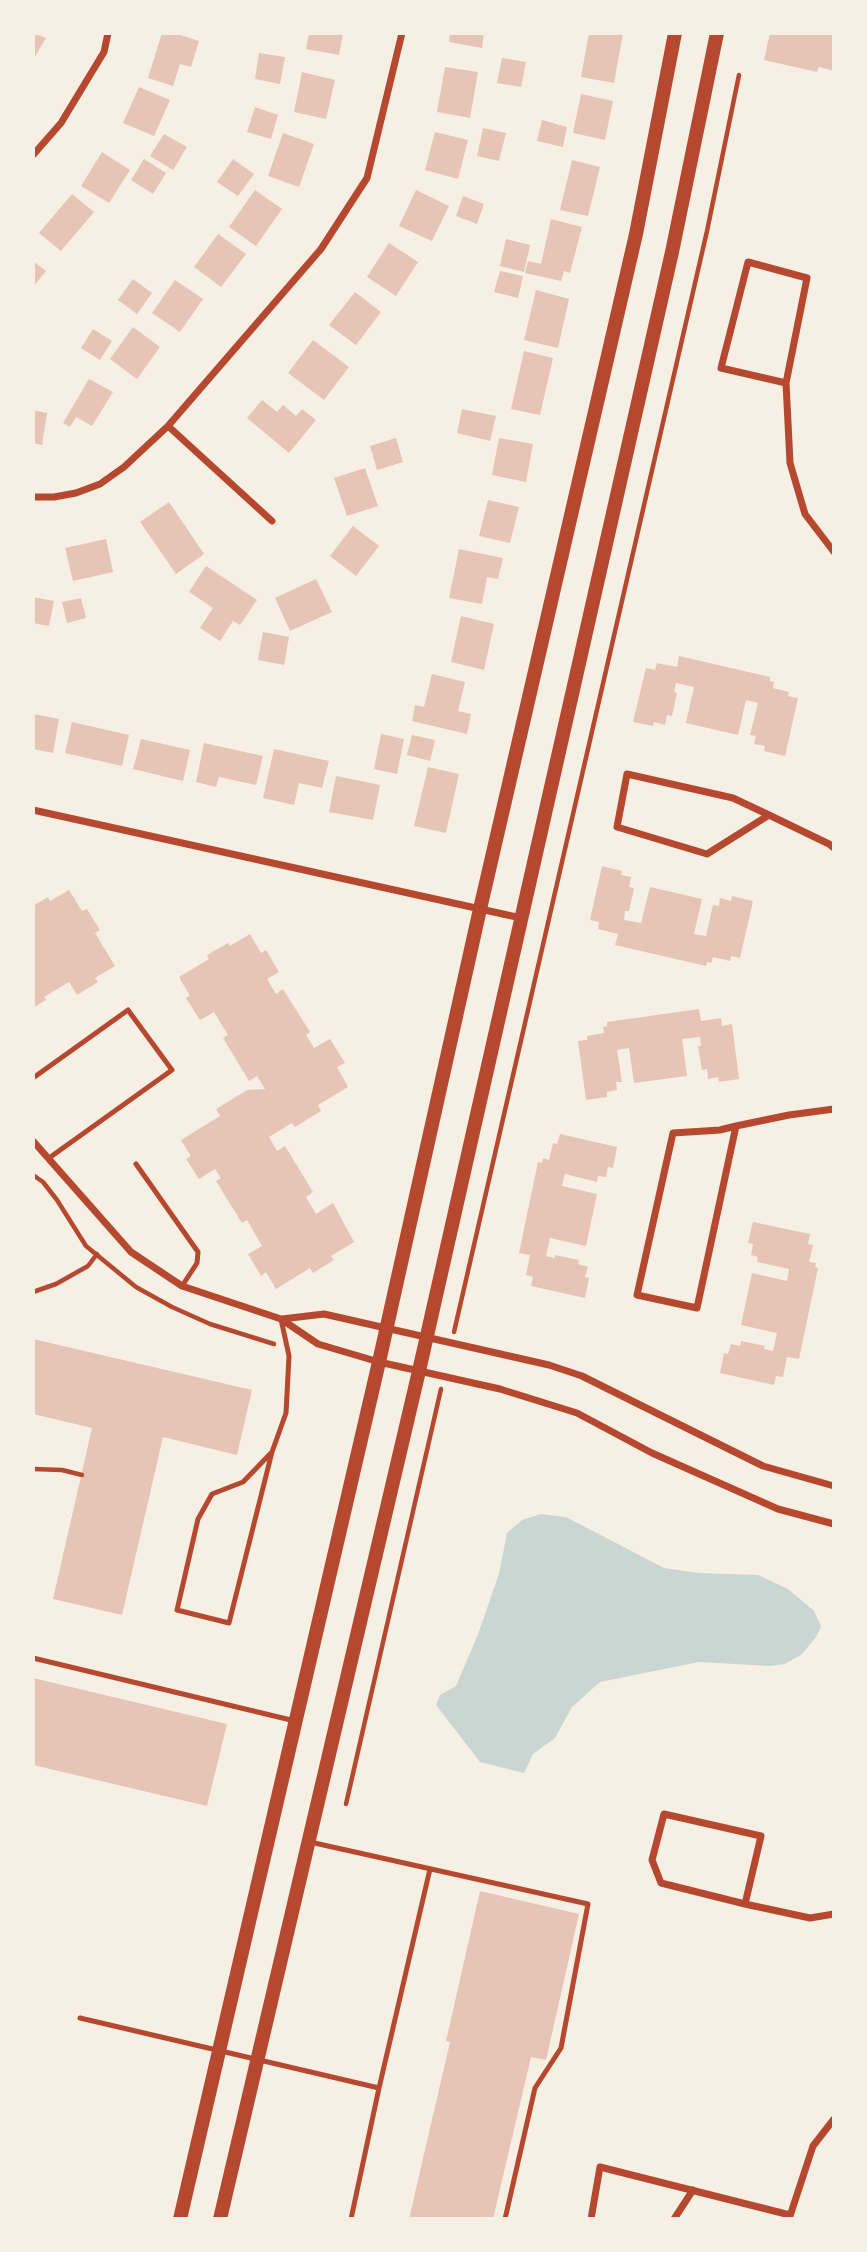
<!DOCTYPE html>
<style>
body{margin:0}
#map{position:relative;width:867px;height:2252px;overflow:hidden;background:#f6efe4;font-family:"PT Sans Narrow",sans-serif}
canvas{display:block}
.frame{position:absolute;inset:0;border:35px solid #f6efe4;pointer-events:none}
</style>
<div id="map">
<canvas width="867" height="2252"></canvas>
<div class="frame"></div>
</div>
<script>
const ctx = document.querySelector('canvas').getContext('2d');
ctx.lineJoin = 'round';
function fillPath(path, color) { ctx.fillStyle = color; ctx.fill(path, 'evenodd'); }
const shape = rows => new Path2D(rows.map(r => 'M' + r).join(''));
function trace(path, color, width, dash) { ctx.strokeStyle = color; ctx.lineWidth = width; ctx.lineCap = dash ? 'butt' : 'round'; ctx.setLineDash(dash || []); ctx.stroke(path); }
fillPath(shape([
 [541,1514,566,1517,664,1568,699,1573,758,1575,788,1589,814,1611,821,1626,816,1637,802,1654,785,1664,770,1666,699,1662,600,1682,572,1707,555,1738,533,1754,524,1773,480,1762,436,1705,440,1695,456,1686,477,1637,499,1574,507,1533,522,1520]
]), '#c9d6d2');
fillPath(shape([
 [33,33,46,38,33,60],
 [162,33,174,33,199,41,191,67,180,64,173,86,148,78],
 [309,33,343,33,339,55,306,49],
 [450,33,484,33,482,48,449,42],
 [589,33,623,33,614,83,581,77],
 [770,33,834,33,834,71,819,67,817,72,764,60],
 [259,53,285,57,280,84,255,79],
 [502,58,526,62,521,87,497,83],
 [445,67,478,72,470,118,437,112],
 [302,72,335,80,326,119,294,112],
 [139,87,170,100,154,136,123,123],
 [581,94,613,101,605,140,573,133],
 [255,107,278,115,271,139,247,132],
 [542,120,567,127,563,147,537,141],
 [483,128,506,133,499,161,477,156],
 [435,132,468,140,458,179,425,170],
 [283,133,314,144,299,187,268,176],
 [164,134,187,147,173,170,150,156],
 [102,152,130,170,109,203,81,186],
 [144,159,166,173,153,194,131,180],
 [233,159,254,174,238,196,217,182],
 [572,160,600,167,588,216,560,210],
 [255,190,282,209,256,246,229,227],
 [416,190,449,206,432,241,399,226],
 [72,194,94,212,61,251,39,233],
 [463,196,484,204,477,224,456,216],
 [551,219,582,227,570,273,564,271,561,281,525,273,528,261,541,264],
 [218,234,246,254,221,287,194,267],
 [506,239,530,245,524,272,500,266],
 [389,243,418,262,396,296,367,277],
 [33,261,46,271,33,287],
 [500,271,523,276,518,298,494,292],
 [133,279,152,293,137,314,118,300],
 [175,280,203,299,180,332,152,313],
 [536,290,569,299,558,348,524,340],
 [355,292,381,312,356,345,329,325],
 [133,327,160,347,137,379,110,359],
 [93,329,112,341,100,360,81,348],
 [313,340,349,367,324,400,288,373],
 [524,351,553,358,540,415,511,409],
 [89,379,113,392,92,426,76,417,70,427,63,423],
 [262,400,277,412,283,405,296,416,302,409,316,420,289,453,247,418],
 [462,409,496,416,490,441,457,433],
 [33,410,47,413,42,445,33,443],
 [396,438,403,462,377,470,370,446],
 [499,438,533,444,526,482,492,475],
 [365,468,378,506,347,516,334,478],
 [488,500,519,507,510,543,479,536],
 [169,502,204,554,176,574,140,522],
 [353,526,379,546,356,576,330,556],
 [106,539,113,572,73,581,65,548],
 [459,549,503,558,498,579,487,577,482,604,449,598],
 [206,566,257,600,240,625,233,621,220,641,200,628,213,608,189,592],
 [316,579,332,612,290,631,275,598],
 [33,597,54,601,49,626,33,623],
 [81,598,86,618,67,623,62,602],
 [461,616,494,624,484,670,451,662],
 [263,632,289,637,284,665,258,660],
 [679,656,770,677,770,681,774,682,773,688,789,692,788,696,798,698,785,756,764,751,765,746,754,744,756,736,750,735,758,703,746,700,738,735,686,723,694,687,676,683,674,692,677,693,672,716,667,715,665,725,654,722,653,726,633,722,646,668,655,670,657,663,677,667],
 [432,674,465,682,458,711,471,714,467,734,412,721,415,705,424,707],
 [33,714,59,719,53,753,33,749],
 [72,722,129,735,122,766,65,753],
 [381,734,404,739,397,774,374,769],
 [412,735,435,740,430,761,407,755],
 [141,739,190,750,183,781,133,769],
 [204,743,263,756,256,785,219,777,216,787,196,782],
 [274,749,329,761,322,788,299,783,294,805,263,798],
 [428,767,459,774,446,833,414,826],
 [336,776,380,785,373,820,329,812],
 [602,866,622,871,621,875,631,877,629,887,634,888,629,911,625,911,624,920,641,923,650,887,702,899,694,934,706,936,713,905,719,906,720,898,731,901,732,896,753,901,740,958,731,956,730,961,713,957,711,963,707,962,706,966,615,945,618,934,598,929,599,922,590,920],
 [69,890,82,911,87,909,100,930,95,933,115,966,95,978,98,982,77,995,69,982,44,997,46,1000,33,1008,33,906,48,897,50,901],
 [250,934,261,953,266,950,279,972,267,979,276,994,283,989,310,1032,306,1035,314,1048,330,1039,345,1063,337,1067,348,1087,318,1105,321,1111,295,1127,292,1123,269,1137,277,1151,285,1146,313,1192,306,1197,316,1214,333,1203,354,1242,331,1256,334,1260,313,1273,310,1268,276,1289,266,1272,261,1276,248,1254,262,1246,247,1220,242,1223,216,1181,221,1178,215,1169,199,1179,186,1159,191,1156,181,1140,220,1116,216,1109,247,1090,265,1089,257,1076,249,1081,223,1038,228,1035,214,1012,200,1020,186,998,190,996,179,977,209,959,207,955,228,943,230,946],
 [699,1009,701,1021,721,1018,722,1026,732,1024,739,1079,719,1082,718,1077,708,1079,707,1069,702,1070,698,1046,701,1046,700,1037,682,1039,687,1076,634,1083,629,1048,617,1050,622,1082,616,1082,617,1090,607,1092,607,1097,586,1100,578,1041,587,1040,587,1036,604,1033,603,1027,607,1026,607,1022],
 [560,1134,617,1147,613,1168,608,1167,606,1177,598,1176,597,1182,565,1174,562,1186,597,1194,586,1246,550,1238,546,1256,555,1258,555,1255,579,1260,578,1264,588,1267,585,1277,589,1278,585,1298,531,1286,533,1277,526,1275,530,1255,519,1253,538,1162,542,1163,543,1158,549,1160,553,1143,557,1144],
 [753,1222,810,1234,808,1244,813,1245,809,1262,816,1263,815,1267,818,1268,799,1359,787,1357,783,1377,776,1376,774,1385,720,1373,724,1353,728,1354,731,1344,740,1346,741,1341,765,1346,764,1349,773,1351,777,1333,741,1325,752,1273,787,1281,789,1269,757,1262,758,1257,751,1255,753,1244,748,1243],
 [33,1339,252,1390,237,1455,163,1437,122,1615,53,1599,92,1428,33,1414],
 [33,1678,227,1724,207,1806,33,1765],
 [480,1891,579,1914,546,2060,531,2057,493,2219,409,2219,450,2042,446,2041]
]), '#e6c5b7');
trace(shape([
 [33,1175,43,1182,57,1200,86,1246,136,1287,172,1307,210,1324,274,1344],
 [33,1292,56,1284,88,1266,97,1254],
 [454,1332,707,231,739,75],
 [33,1469,62,1470,82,1475],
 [346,1804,441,1389]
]), '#b5482f', 4.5);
trace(shape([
 [33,1078,128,1010,172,1070,49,1158],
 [136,1164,198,1252,197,1263,182,1286],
 [272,1452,229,1623,177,1610,198,1519,212,1494,243,1482,272,1452,286,1413,289,1356,281,1319],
 [33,1658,295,1721],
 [310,1842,588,1904,561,2048,535,2088,505,2219],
 [80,2018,379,2088,351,2219],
 [379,2088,430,1869]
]), '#b5482f', 5);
trace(shape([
 [33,155,61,123,104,52,108,33],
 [786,383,721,368,748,262,807,278,786,383,790,463,805,514,834,552],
 [168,426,272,521],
 [33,497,54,497,76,493,100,484,124,467,168,426,321,249,367,178,402,33],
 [33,810,521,918],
 [769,815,707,854,617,827,627,774,733,798,769,815,829,844,834,848],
 [736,1126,697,1308,637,1295,673,1133,720,1130,736,1126,789,1115,834,1109],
 [33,1141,131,1252,182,1286,281,1319,318,1344,379,1362,500,1389,577,1413,652,1453,778,1509,834,1524],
 [282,1319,324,1314,549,1365,582,1376,610,1390,763,1466,834,1486],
 [745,1904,761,1836,664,1814,652,1860,661,1883,745,1904,810,1918,834,1914],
 [591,2219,600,2167,790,2215],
 [674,2219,693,2190],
 [789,2219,813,2146,834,2119]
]), '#b5482f', 7);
trace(shape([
 [180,2219,379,1362,480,909,636,234,675,33],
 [220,2219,419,1371,672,252,717,33]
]), '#b5482f', 14);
</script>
